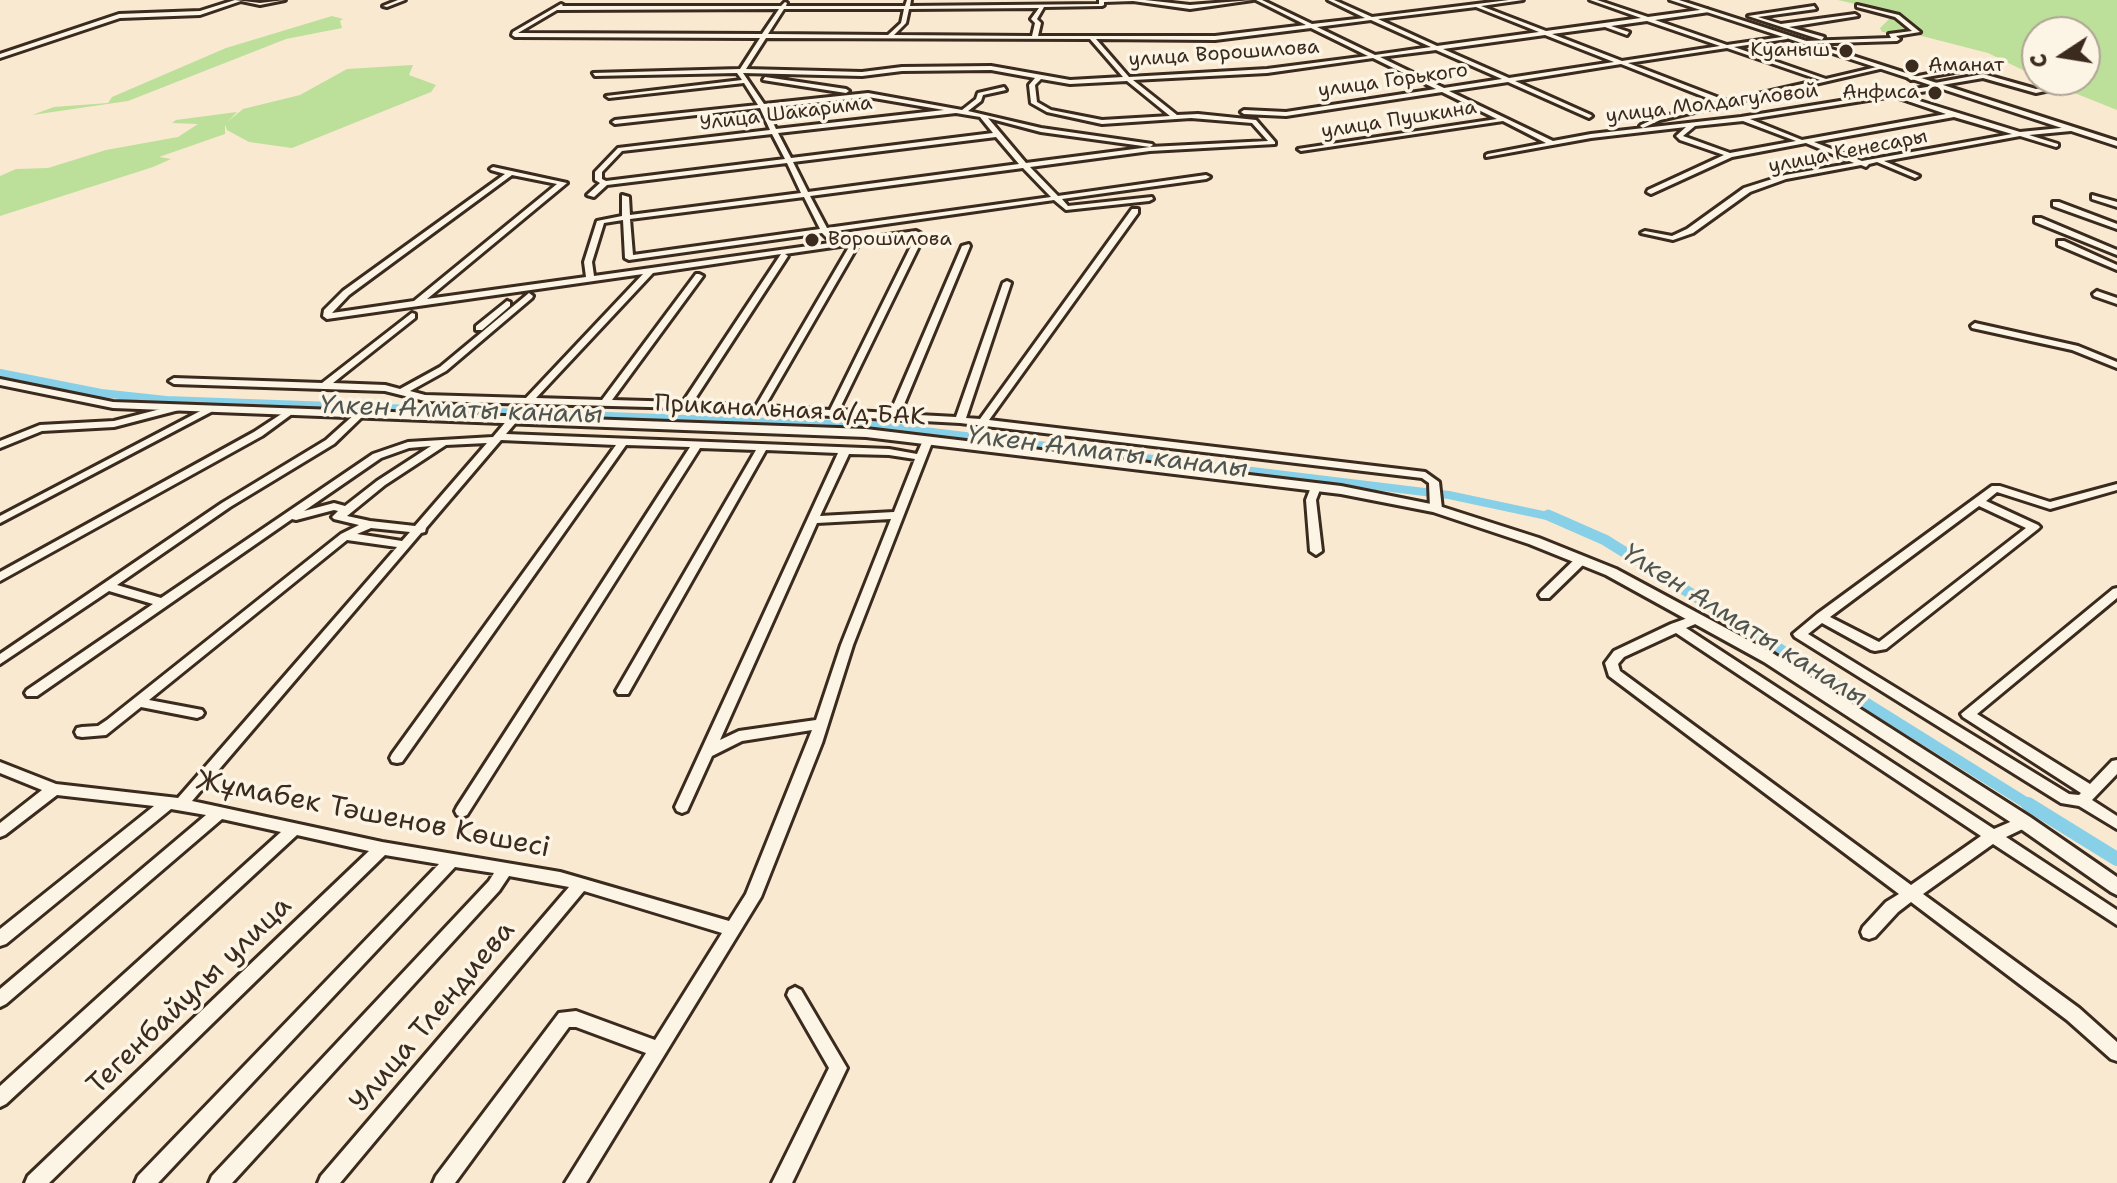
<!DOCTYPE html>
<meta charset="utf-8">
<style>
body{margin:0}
#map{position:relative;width:2117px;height:1183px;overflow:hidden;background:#f9e9d1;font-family:"Shantell Sans",sans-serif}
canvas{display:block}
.north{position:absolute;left:2021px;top:16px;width:80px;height:80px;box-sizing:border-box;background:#fcf5e5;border:2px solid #afa495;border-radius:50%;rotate:258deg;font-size:22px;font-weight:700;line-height:32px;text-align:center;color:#3b2a1e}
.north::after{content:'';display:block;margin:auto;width:28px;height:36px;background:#3b2a1e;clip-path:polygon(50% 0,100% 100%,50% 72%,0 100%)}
</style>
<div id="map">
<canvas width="2117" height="1183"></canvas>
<div class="north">С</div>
</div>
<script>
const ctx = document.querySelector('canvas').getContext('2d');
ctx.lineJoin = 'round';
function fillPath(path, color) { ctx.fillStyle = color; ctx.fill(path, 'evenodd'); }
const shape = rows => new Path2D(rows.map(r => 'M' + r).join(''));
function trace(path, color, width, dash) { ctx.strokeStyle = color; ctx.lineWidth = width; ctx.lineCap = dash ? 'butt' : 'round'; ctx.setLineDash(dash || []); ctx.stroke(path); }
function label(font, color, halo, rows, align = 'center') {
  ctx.font = font + ' "Shantell Sans",sans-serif'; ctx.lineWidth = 7; ctx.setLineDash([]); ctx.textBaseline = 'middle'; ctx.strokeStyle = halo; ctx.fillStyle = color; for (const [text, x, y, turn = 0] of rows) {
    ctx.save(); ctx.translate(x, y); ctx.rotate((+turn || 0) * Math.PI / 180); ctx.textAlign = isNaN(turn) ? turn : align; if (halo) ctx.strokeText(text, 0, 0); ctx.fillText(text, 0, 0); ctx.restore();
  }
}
fillPath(shape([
 [1838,0,2117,0,2117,110,2042,80,2085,80,2085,32,2037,32,2037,77,1988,53,1918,35,1882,32,1880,28,1895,13],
 [332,16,343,19,340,21,342,28,286,39,128,101,32,115,54,107,108,103,112,97,226,48],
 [413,65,409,75,436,85,431,92,292,148,249,142,227,130,225,125,225,134,159,157,171,159,153,167,0,216,0,176,16,169,48,168,106,150,178,137,198,124,172,123,176,120,237,112,227,122,243,109,300,95,347,69]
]), '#bcdf99');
trace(shape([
 [0,373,101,393,166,400,883,426,1449,495,1552,517]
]), '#87d0e8', 8);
trace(shape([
 [1548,515,1605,540,2031,806]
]), '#87d0e8', 11);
trace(shape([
 [2028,804,2117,859]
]), '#87d0e8', 14);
const minor = shape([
 [235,0,260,3,285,0,260,5,241,1,200,15,120,18,0,58,0,54,119,14,200,11,235,0],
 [398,0,405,0,387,7,383,6,398,0],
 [907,0,911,0,910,6,1099,4,1099,0,1145,0,1190,5,1253,0,1190,9,1133,1,1104,2,1104,5,1102,6,1044,7,1037,19,1041,23,1038,36,1215,36,1306,25,1256,0,1262,0,1312,24,1365,18,1328,0,1334,0,1372,17,1509,0,1523,0,1481,6,1546,31,1641,18,1590,0,1597,0,1648,17,1707,9,1709,12,1655,20,1727,45,1789,36,1787,39,1734,47,1826,79,1881,66,1884,68,1660,120,1643,128,1640,126,1641,125,1656,118,1720,103,1621,64,1515,81,1591,115,1592,116,1589,118,1508,82,1449,91,1553,141,1591,134,1741,117,1933,86,1932,85,1935,83,1983,74,2036,89,2057,86,2052,83,2055,81,2068,86,2036,93,1983,78,1942,85,1944,87,1941,89,1900,95,2020,132,2071,127,2074,129,2071,131,2029,135,2058,144,2058,146,2056,147,2020,136,1884,161,1917,175,1919,176,1915,178,1877,162,1869,164,1866,167,1861,165,1786,179,1750,192,1693,233,1673,240,1641,233,1645,231,1672,236,1687,229,1744,188,1785,175,1854,163,1806,143,1732,157,1651,194,1647,192,1648,190,1724,155,1680,140,1676,136,1686,127,1591,138,1486,157,1486,155,1488,154,1546,143,1503,121,1301,151,1298,149,1497,119,1442,92,1286,116,1244,114,1241,112,1244,110,1286,112,1436,89,1373,58,1267,73,1133,80,1177,115,1198,114,1256,120,1275,142,1275,144,1150,151,1030,167,1058,196,1206,175,1210,177,1206,179,1062,199,1068,206,1152,197,1153,199,1149,201,1066,210,1054,200,829,232,831,236,827,238,822,233,629,260,625,258,623,220,604,223,592,262,594,276,916,231,920,233,916,235,785,254,788,256,693,402,756,406,849,247,853,245,857,247,765,406,830,410,915,238,919,236,923,238,839,410,890,413,962,246,969,244,970,246,900,414,956,417,1003,283,1007,281,1011,283,966,418,980,419,1132,209,1138,209,1138,213,989,420,1425,472,1439,482,1442,509,1436,512,1430,509,1429,483,1422,478,960,423,686,408,425,401,385,391,174,384,169,381,174,378,322,383,412,313,415,314,415,318,333,383,385,385,400,389,440,367,529,293,533,296,532,298,446,371,410,391,425,395,526,398,643,274,327,319,323,316,324,310,343,291,505,174,491,170,490,169,493,167,567,183,427,299,586,277,584,262,597,221,622,216,622,195,629,197,630,215,801,193,787,163,607,185,594,197,587,195,600,183,595,180,595,172,618,148,770,130,760,108,615,124,612,122,615,120,758,105,744,83,609,98,606,96,742,80,737,73,595,76,593,73,740,69,760,38,515,37,512,35,513,32,561,4,563,5,562,6,781,6,785,2,787,3,786,6,905,6,907,0],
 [1476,7,1539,32,1437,46,1378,19,1476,7],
 [1039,8,1031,19,1035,23,1032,36,894,35,906,23,909,9,1039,8],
 [779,9,762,34,518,33,557,10,779,9],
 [784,9,904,9,901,23,888,35,768,34,784,9],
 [1371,20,1431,47,1375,55,1317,27,1371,20],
 [1647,21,1720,46,1622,61,1552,34,1605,27,1627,35,1629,32,1611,26,1647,21],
 [1311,28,1368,56,1267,69,1129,77,1096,39,1215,40,1311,28],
 [1545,35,1614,62,1509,78,1443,49,1545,35],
 [766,38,1090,39,1123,77,1070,80,991,66,902,67,862,72,746,69,766,38],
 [1727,48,1820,80,1727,101,1628,63,1727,48],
 [1436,50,1502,79,1444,88,1380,57,1436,50],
 [991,70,1035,78,1029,85,1031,103,1047,112,1102,124,1191,118,1252,123,1268,141,1150,147,1153,145,1152,144,1041,128,968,111,981,101,983,95,1006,90,1004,87,978,93,976,99,962,110,868,93,764,104,743,73,862,76,902,71,991,70],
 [1041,79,1070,84,1127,81,1170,116,1102,120,1051,110,1037,102,1035,85,1041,79],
 [1893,96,1946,114,1802,140,1750,119,1893,96],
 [868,97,944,110,776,129,766,108,868,97],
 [956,113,980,117,993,133,791,158,778,133,956,113],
 [1954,117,2012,134,1862,161,1814,142,1954,117],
 [988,118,1041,132,1150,147,1026,163,988,118],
 [1743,121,1796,141,1730,153,1683,136,1695,126,1743,121],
 [772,134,785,159,606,181,602,179,602,172,622,151,772,134],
 [996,137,1019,164,808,192,793,162,996,137],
 [1023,168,1051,197,827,228,810,196,1023,168],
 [512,175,557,184,414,301,332,313,349,295,512,175],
 [804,197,820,229,633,255,630,219,804,197],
 [781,254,683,402,612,400,703,276,699,274,696,274,602,400,536,398,653,273,781,254],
 [1857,5,1899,15,1920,32,1896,36,1900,39,1897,41,1802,44,1804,41,1891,38,1889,34,1912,31,1895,17,1857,7,1857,5],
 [1814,6,1816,9,1758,17,1781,24,1855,14,1858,16,1789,27,1824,37,1822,40,1748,16,1814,6],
 [1990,62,1992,65,1911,80,1908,78,1990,62],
 [765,77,846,89,849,91,846,93,763,80,765,77],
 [2092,195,2117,202,2117,207,2092,199,2092,195],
 [2053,202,2059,202,2117,224,2117,229,2053,206,2053,202],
 [2035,218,2041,218,2117,250,2117,255,2035,222,2035,218],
 [2058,241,2064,241,2117,265,2117,270,2058,245,2058,241],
 [2097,291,2117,298,2117,304,2094,296,2093,294,2097,291],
 [507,301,510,302,510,306,482,330,476,330,476,326,507,301],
 [1975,323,2078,346,2117,362,2117,368,2072,350,1972,328,1971,326,1975,323],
 [176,405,181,408,179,410,114,427,42,431,0,448,0,441,40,425,114,421,176,405],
 [208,407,213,410,211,412,0,523,0,516,208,407],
 [289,409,292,410,292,414,262,436,0,581,0,572,254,432,289,409],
 [359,412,364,415,362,417,334,444,230,507,117,585,161,598,373,454,408,442,493,437,509,418,513,417,518,420,506,434,889,449,917,454,924,438,932,438,933,440,853,645,822,743,761,897,586,1183,565,1183,646,1053,576,1027,569,1027,455,1183,433,1183,436,1176,559,1013,576,1011,655,1040,722,933,584,891,340,1183,318,1183,321,1176,569,887,509,876,499,891,232,1183,209,1183,212,1176,489,881,494,873,455,867,158,1183,135,1183,138,1176,439,864,385,855,49,1183,25,1183,28,1176,369,851,297,835,6,1104,0,1107,0,1086,281,832,222,819,6,1004,0,1007,0,989,206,815,171,809,6,944,0,946,0,929,154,806,57,795,5,835,0,837,0,823,42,790,0,773,0,762,56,784,178,798,397,547,347,540,149,700,202,710,204,713,202,716,197,718,141,707,106,735,82,737,77,736,75,732,77,728,82,727,98,726,107,720,341,534,359,525,334,519,332,517,338,511,334,510,296,520,292,519,37,696,27,696,25,693,27,690,153,604,109,591,0,664,0,654,222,503,326,440,356,413,359,412],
 [501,440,616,445,392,754,390,758,392,762,397,763,402,762,626,445,690,447,457,807,455,811,457,815,462,817,467,815,700,448,756,450,616,691,618,694,628,694,766,450,838,453,675,807,677,811,682,813,687,811,712,756,742,741,812,730,746,894,729,921,560,872,382,842,192,801,421,533,425,532,426,528,501,440],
 [487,443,415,526,370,521,347,516,385,485,446,445,487,443],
 [431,446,377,481,345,506,334,503,304,511,381,458,409,448,431,446],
 [849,454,889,455,915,459,894,512,820,516,849,454],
 [891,519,841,645,816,720,739,731,720,740,817,523,891,519],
 [371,528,410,532,402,541,357,534,371,528],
 [1316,484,1321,487,1316,500,1322,551,1316,555,1310,551,1306,500,1311,487,1316,484],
 [2117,484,2117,490,2050,509,1997,492,1986,501,2038,525,2040,527,2038,529,1886,649,1875,651,1871,650,1822,623,1808,634,2069,794,2079,795,2081,793,1963,717,1961,714,2113,589,2117,588,2117,598,1977,714,2090,784,2112,761,2117,760,2117,774,2092,800,2117,816,2117,829,2079,806,2061,803,1795,637,1793,634,1817,614,1992,486,2000,486,2050,502,2117,484],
 [1979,506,2026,528,1879,642,1830,617,1979,506],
 [1581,556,1587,560,1585,563,1549,598,1541,598,1539,595,1541,592,1577,557,1581,556],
 [1696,615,1700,616,1702,619,1700,622,1686,628,1994,829,2024,816,2029,818,2031,822,2029,826,2006,837,2117,910,2117,925,1993,844,1923,894,2079,1008,2117,1042,2117,1061,2111,1059,2067,1020,1911,902,1898,912,1875,937,1869,939,1863,937,1861,932,1863,927,1886,902,1899,894,1609,676,1605,663,1614,651,1671,624,1696,615],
 [1676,633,1981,836,1911,885,1620,671,1618,664,1624,657,1676,633],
 [795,987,801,990,847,1068,792,1183,772,1183,829,1068,787,995,789,990,795,987]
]);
const major = shape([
 [1670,0,1679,0,2117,141,2117,146,1670,0],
 [0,379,113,402,866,429,1341,486,1436,505,1539,538,1616,569,1774,654,2030,817,2117,877,2117,895,2111,892,2018,827,1764,662,1606,575,1529,544,1433,512,1341,494,866,437,113,408,0,385,0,379]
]);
trace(minor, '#3b2a1e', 6);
trace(major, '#3b2a1e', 6);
fillPath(minor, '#fcf5e5');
fillPath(major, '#fcf5e5');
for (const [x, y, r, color] of [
 [1846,51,8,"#3b2a1e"],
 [1912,66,8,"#3b2a1e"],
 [1935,93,8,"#3b2a1e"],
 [812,240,8,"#3b2a1e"]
]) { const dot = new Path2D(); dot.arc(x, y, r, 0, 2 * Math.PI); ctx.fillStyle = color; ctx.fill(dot); trace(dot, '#fcf5e5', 3); }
label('20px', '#3b2a1e', '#fcf5e5', [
 ["Куаныш",1830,51],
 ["Аманат",1928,66,"left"],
 ["Анфиса",1919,93],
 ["Ворошилова",828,240,"left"]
], 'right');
label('20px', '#3b2a1e', '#fcf5e5', [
 ["улица Ворошилова",1224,54,-4],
 ["улица Горького",1393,81,-8],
 ["улица Молдагуловой",1712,104,-7],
 ["Улица Шакарима",786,114,-7],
 ["улица Пушкина",1399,120,-9],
 ["улица Кенесары",1848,152,-11]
]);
label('24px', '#3b2a1e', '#fcf5e5', [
 ["Приканальная а/д БАК",790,411,3]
]);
label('italic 26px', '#4e5450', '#fcf5e5', [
 ["Үлкен Алматы каналы",461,411,2],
 ["Үлкен Алматы каналы",1107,453,7],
 ["Үлкен Алматы каналы",1744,626,32]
]);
label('28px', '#3b2a1e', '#fcf5e5', [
 ["Жұмабек Тәшенов Көшесі",373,815,11],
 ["Тегенбайулы улица",190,996,-44],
 ["Улица Тлендиева",433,1017,-50]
]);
</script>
